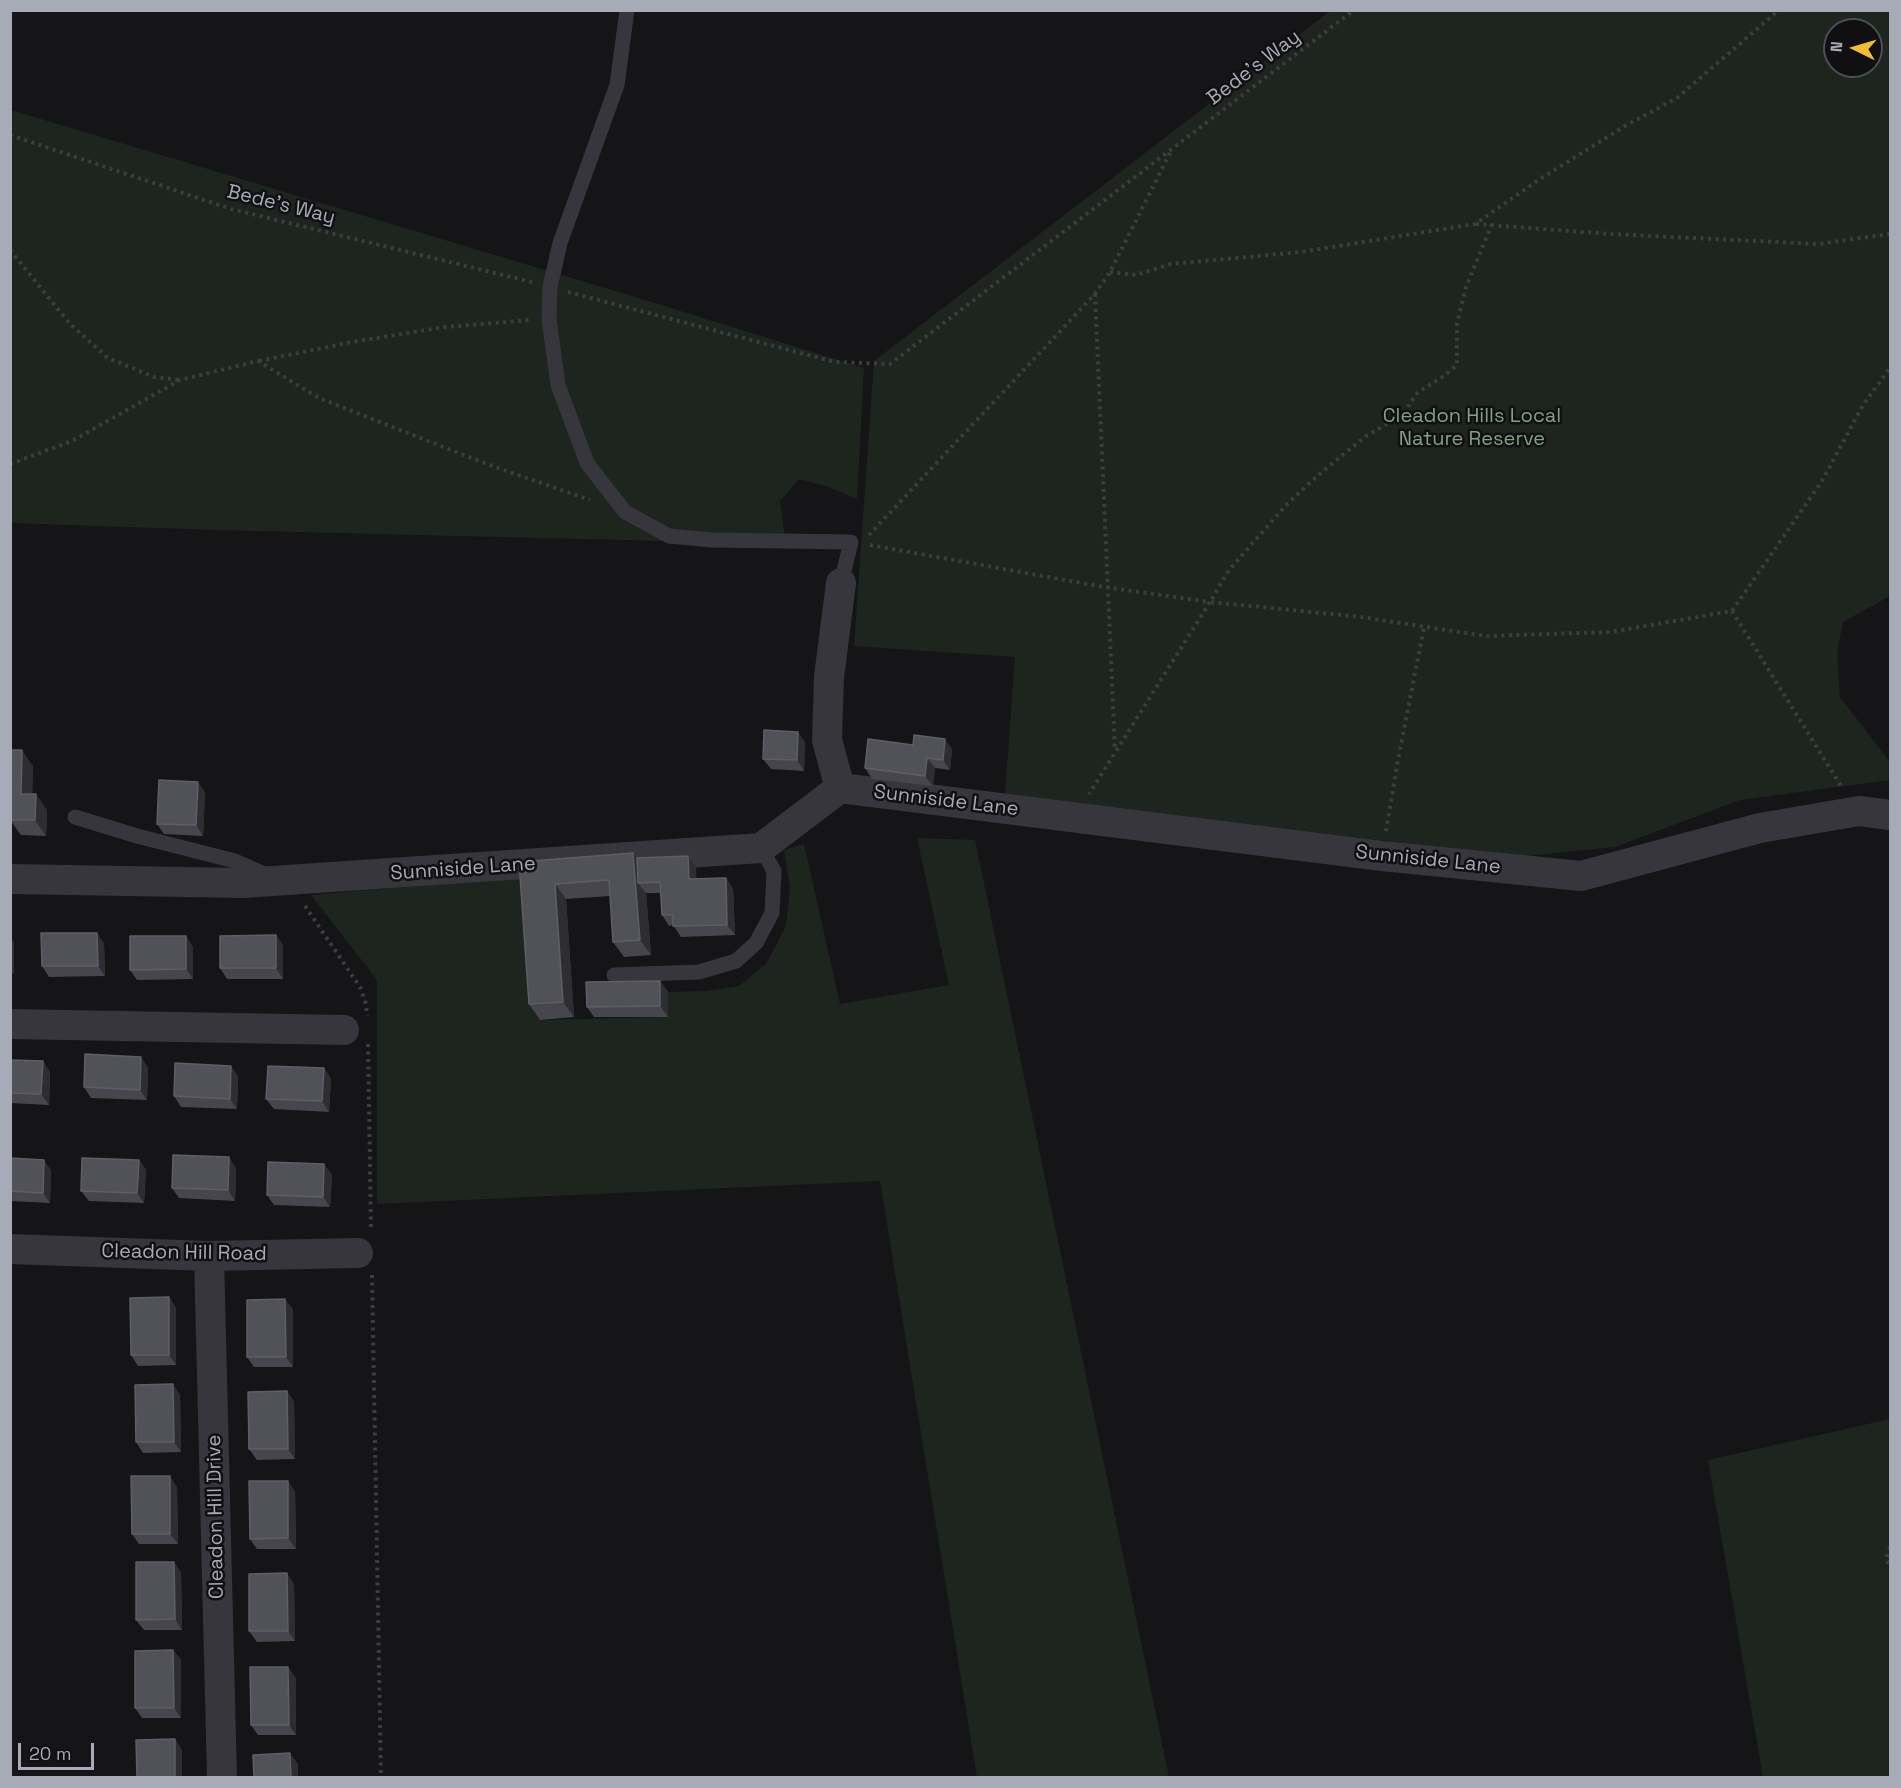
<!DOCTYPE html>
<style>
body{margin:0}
#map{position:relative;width:1901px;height:1788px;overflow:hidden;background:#151517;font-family:"Space Grotesk",sans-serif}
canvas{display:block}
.frame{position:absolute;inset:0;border:12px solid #a7aab7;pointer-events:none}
.north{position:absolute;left:1823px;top:18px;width:60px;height:60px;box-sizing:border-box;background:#101012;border:2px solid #4c4e54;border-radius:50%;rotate:275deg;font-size:16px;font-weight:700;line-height:24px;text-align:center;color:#a7aab7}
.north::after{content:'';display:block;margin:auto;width:21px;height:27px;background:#f1be33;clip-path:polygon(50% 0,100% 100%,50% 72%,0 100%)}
.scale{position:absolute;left:18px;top:1743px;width:76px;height:27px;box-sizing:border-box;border:3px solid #a7aab7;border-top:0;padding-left:8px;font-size:18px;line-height:21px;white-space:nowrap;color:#a7aab7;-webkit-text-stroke:4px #101012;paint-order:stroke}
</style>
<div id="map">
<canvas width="1901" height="1788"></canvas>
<div class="frame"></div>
<div class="north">N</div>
<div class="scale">20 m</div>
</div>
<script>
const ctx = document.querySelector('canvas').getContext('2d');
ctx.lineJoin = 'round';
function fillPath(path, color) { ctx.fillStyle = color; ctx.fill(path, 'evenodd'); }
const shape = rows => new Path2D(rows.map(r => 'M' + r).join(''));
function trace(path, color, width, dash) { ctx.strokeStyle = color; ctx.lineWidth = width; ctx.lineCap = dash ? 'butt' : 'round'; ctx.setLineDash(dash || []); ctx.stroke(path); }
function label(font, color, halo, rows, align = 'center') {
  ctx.font = font + ' "Space Grotesk",sans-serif'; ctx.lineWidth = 5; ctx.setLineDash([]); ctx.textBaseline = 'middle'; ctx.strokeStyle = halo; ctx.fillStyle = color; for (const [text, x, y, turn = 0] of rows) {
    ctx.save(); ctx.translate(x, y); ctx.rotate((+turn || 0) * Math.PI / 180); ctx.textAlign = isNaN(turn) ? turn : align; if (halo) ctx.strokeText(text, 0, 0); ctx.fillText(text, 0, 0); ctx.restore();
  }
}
fillPath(shape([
 [1330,11,1890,11,1890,596,1843,622,1837,654,1840,697,1890,762,1890,780,1740,800,1615,847,1516,857,1005,794,1015,657,854,646,874,361],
 [1835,30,1871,30,1871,66,1835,66],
 [11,110,652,302,864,368,857,499,829,487,799,479,780,501,786,544,215,530,11,523],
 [917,838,975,840,1169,1777,977,1777,880,1181,377,1204,377,980,311,895,530,877,540,1020,667,1017,668,992,706,991,739,986,766,964,786,926,790,887,784,850,804,844,840,1004,949,985],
 [1890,1419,1890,1777,1763,1777,1708,1460]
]), '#1d251e');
trace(shape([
 [10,135,231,209,532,282],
 [1476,224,1611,234,1818,244,1890,234],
 [1492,224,1466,287,1457,323,1457,365,1441,378,1418,392,1402,415,1366,436,1323,471,1289,502,1229,570,1210,602,1361,617,1486,636,1611,632,1732,611,1822,481,1863,405,1890,368],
 [10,250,70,324,108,358,154,377,179,380],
 [1110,272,1136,275,1171,264,1301,252,1475,224,1540,179,1625,126,1677,98,1779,10],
 [568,292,835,362,890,364,1354,10],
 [1095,294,1115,751],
 [259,361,352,342,445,327,530,320],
 [10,464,72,441,180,380,258,361,319,398,484,463,590,500],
 [869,535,1095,294,1110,272,1171,151],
 [870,545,1104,587,1210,602,1089,794],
 [1732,611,1841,786],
 [1386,831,1398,760,1424,627],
 [305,906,360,987,366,1004,367,1016],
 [368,1044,371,1229],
 [372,1275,381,1778],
 [1890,1547,1886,1560,1890,1566]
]), '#3c3d43', 4, [3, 4.5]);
trace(shape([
 [627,10,617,85,560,243,550,287,549,319,558,385,587,463,625,512,669,536,712,540,851,542,841,583],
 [75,817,137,836,235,861,267,875],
 [614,975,699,972,736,961,756,943,772,913,774,871,761,848]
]), '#36363c', 15);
trace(shape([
 [840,788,827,740,829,677,841,583],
 [10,879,243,883,761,848,840,788,1382,856,1581,876,1760,828,1859,811,1890,815],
 [10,1024,344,1030],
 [10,1249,209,1256,358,1253],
 [209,1256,222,1778]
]), '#36363c', 30);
fillPath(shape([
 [805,742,804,771,771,769,763,759],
 [952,749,950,770,935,768,933,786,872,779,865,768],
 [10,750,33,766,32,794,47,810,46,836,21,835,10,820],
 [205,792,203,836,164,834,157,824],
 [688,856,696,866,696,879,726,878,733,889,735,935,681,937,673,925,669,926,662,915,661,893,646,893,651,955,624,957,613,942,610,896,566,899,574,1017,540,1020,529,1004,519,862],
 [104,943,105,976,49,977,42,966],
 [283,945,283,979,227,979,220,968],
 [193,947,193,979,137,980,130,970],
 [660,981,668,992,668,1017,594,1017,587,1007],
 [10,1060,50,1072,49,1105,10,1103],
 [148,1067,147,1100,91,1098,84,1087],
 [324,1068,331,1079,329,1112,274,1109,266,1099],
 [238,1076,237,1109,181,1107,174,1096],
 [10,1158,51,1170,50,1203,10,1201],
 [139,1160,146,1170,144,1203,89,1201,81,1191],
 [236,1168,235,1201,179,1198,172,1188],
 [332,1174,330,1207,274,1205,267,1195],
 [169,1297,176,1308,176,1365,138,1366,131,1355],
 [293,1309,293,1367,254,1367,247,1357],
 [287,1391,294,1402,295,1459,257,1460,249,1449],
 [180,1395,181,1452,143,1453,136,1442],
 [177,1487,178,1544,139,1544,132,1534],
 [295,1491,296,1549,257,1549,250,1539],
 [181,1572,182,1630,144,1630,136,1620],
 [294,1584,295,1641,257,1642,249,1631],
 [173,1650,181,1660,181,1718,142,1718,135,1708],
 [296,1678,296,1735,258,1735,251,1725]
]), '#46464c');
fillPath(shape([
 [798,732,805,742,804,771,797,760],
 [945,739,952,749,950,770,943,760],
 [22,750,33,766,32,810,21,794],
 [927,758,935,768,933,786,925,776],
 [198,782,205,792,203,836,196,825],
 [36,794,47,810,46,836,35,820],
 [633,853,644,869,638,883,646,893,651,955,640,940],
 [688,856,696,866,697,889,689,879],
 [726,878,733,889,735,935,727,925],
 [555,884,566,899,574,1017,563,1002],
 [97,933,104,943,105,976,98,966],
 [276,935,283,945,283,979,276,968],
 [186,936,193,947,193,979,186,969],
 [10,937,14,942,14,975,10,970],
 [660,981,668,992,668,1017,660,1006],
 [141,1057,148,1067,147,1100,140,1090],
 [43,1061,50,1072,49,1105,41,1094],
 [231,1066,238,1076,237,1109,230,1099],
 [324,1068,331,1079,329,1112,322,1101],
 [229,1157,236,1168,235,1201,228,1190],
 [44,1160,51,1170,50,1203,43,1193],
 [139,1160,146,1170,144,1203,137,1193],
 [324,1164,332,1174,330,1207,323,1197],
 [169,1297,176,1308,176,1365,169,1355],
 [285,1299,293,1309,293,1367,286,1357],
 [173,1384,180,1395,181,1452,174,1442],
 [287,1391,294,1402,295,1459,288,1449],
 [170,1476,177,1487,178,1544,170,1534],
 [288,1481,295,1491,296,1549,288,1538],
 [174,1562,181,1572,182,1630,175,1619],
 [287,1573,294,1584,295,1641,288,1631],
 [10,1648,11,1649,11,1707,10,1705],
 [173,1650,181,1660,181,1718,174,1708],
 [288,1667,296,1678,296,1735,289,1725],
 [10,1731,12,1733,12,1778,10,1778],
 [175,1739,182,1750,182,1778,175,1778],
 [290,1753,298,1764,298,1778,291,1778]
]), '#2e2e32');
const building = shape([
 [764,730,798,732,797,760,763,759,764,730],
 [914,735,945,739,943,760,927,758,925,776,865,768,868,739,913,745,914,735],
 [10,750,22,750,21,794,36,794,35,820,10,820,10,750],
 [159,780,198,782,196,825,157,824,159,780],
 [633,853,640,940,613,942,609,880,555,884,563,1002,529,1004,519,862,633,853],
 [688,856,689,879,726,878,727,925,673,926,673,915,662,915,660,882,638,883,637,858,688,856],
 [41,933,97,933,98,966,42,966,41,933],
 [276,935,276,968,220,968,220,936,276,935],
 [130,936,186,936,186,969,130,970,130,936],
 [660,981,660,1006,587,1007,586,982,660,981],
 [85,1054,141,1057,140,1090,84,1087,85,1054],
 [10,1060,43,1061,41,1094,10,1093,10,1060],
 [175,1063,231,1066,230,1099,174,1096,175,1063],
 [268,1066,324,1068,322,1101,266,1099,268,1066],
 [173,1155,229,1157,228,1190,172,1188,173,1155],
 [10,1158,44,1160,43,1193,10,1191,10,1158],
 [82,1158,139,1160,137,1193,81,1191,82,1158],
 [268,1162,324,1164,323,1197,267,1195,268,1162],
 [169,1297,169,1355,131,1355,130,1298,169,1297],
 [285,1299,286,1357,247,1357,247,1300,285,1299],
 [173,1384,174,1442,136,1442,135,1385,173,1384],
 [287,1391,288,1449,249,1449,248,1392,287,1391],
 [131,1476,170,1476,170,1534,132,1534,131,1476],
 [249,1481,288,1481,288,1538,250,1539,249,1481],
 [136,1562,174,1562,175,1619,136,1620,136,1562],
 [287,1573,288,1631,249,1631,249,1574,287,1573],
 [173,1650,174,1708,135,1708,135,1651,173,1650],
 [250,1667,288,1667,289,1725,251,1725,250,1667],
 [175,1739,175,1778,137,1778,136,1740,175,1739],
 [290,1753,291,1778,254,1778,253,1755,290,1753]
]);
fillPath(building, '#515158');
trace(building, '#5e5f66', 1.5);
label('20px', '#a7aab7', '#101012', [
 ["Bede's Way",1254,68,-37],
 ["Bede's Way",281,205,14],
 ["Sunniside Lane",946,801,7],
 ["Sunniside Lane",1428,860,6],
 ["Sunniside Lane",463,869,-4],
 ["Cleadon Hill Road",184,1253,1],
 ["Cleadon Hill Drive",216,1517,-91]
]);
label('20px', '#7ea282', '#101012', [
 ["Cleadon Hills Local",1472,417],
 ["Nature Reserve",1472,440]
]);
</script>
